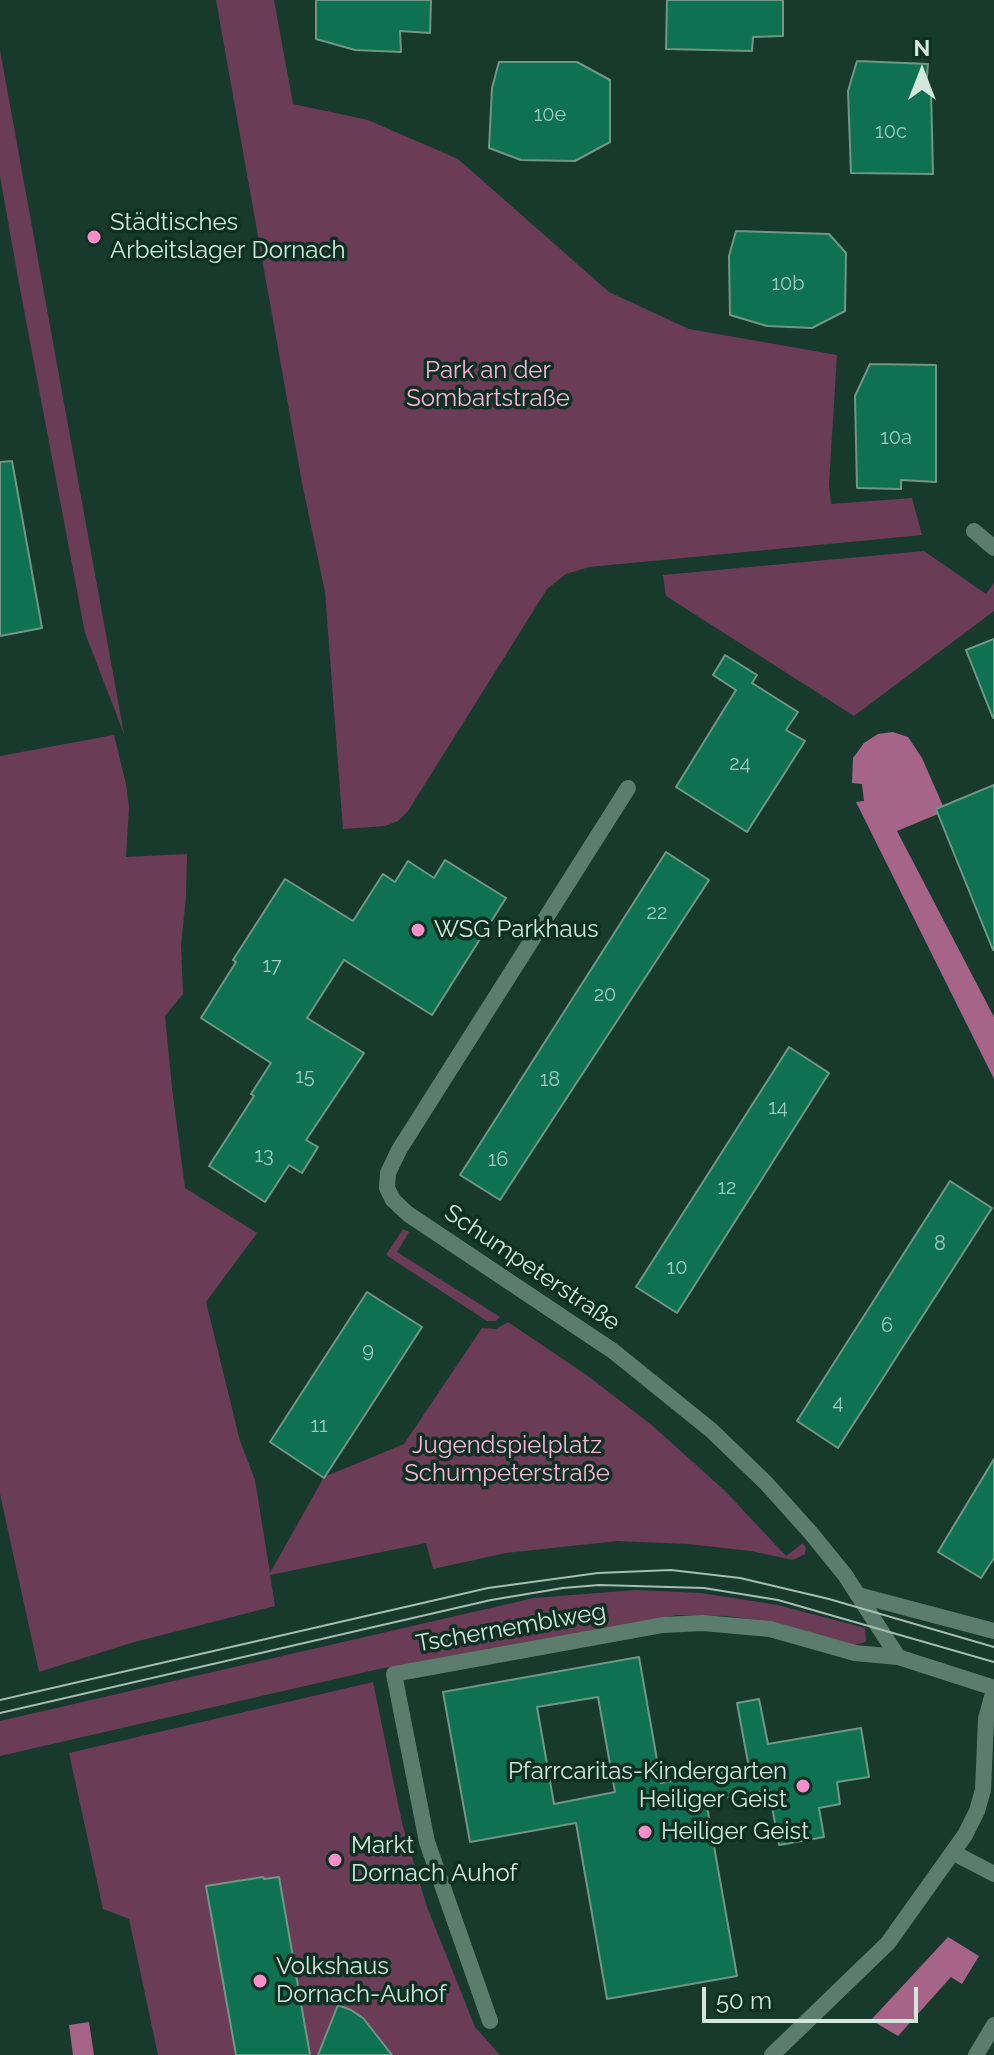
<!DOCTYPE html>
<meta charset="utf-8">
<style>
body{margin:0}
#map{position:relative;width:994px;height:2055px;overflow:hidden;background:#183a2d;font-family:Raleway,sans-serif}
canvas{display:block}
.north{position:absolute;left:882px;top:32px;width:80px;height:80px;-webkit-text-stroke:6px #0d3023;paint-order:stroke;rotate:0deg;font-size:22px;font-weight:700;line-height:32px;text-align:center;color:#d4e7dd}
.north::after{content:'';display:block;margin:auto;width:28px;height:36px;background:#d4e7dd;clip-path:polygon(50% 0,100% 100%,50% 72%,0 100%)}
.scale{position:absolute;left:702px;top:1987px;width:216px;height:36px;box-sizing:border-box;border:4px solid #d4e7dd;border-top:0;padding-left:10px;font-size:24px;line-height:28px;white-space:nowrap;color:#d4e7dd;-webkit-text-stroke:6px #0d3023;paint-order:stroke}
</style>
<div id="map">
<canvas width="994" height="2055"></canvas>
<div class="north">N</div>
<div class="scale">50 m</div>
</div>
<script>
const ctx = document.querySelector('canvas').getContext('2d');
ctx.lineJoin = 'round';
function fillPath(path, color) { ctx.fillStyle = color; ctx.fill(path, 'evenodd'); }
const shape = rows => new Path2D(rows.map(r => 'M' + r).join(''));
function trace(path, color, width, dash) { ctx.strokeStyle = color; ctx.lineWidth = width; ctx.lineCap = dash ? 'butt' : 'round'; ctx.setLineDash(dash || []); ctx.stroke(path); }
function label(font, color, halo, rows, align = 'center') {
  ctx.font = font + ' Raleway,sans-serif'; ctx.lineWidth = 7; ctx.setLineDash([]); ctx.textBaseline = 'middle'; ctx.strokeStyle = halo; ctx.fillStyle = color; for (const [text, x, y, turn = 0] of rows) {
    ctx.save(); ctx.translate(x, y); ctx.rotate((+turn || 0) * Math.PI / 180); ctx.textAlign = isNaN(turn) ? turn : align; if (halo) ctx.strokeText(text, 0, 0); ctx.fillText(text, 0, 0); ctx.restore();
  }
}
fillPath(shape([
 [216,0,274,0,293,104,368,120,458,159,609,292,689,329,837,355,829,484,831,504,912,498,922,535,589,567,566,574,547,589,408,811,398,821,385,826,343,829,325,592,302,483],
 [0,50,124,734,85,633,18,278,0,176],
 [924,551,986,594,994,583,994,611,854,716,666,596,663,575],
 [114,735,126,784,129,807,126,857,187,854,186,897,181,945,183,994,165,1016,172,1088,185,1188,257,1233,206,1302,240,1441,255,1480,270,1573,324,1477,404,1444,482,1328,496,1329,508,1322,588,1376,654,1427,725,1491,786,1556,803,1543,806,1548,805,1554,793,1560,751,1551,688,1544,617,1541,506,1553,433,1569,426,1543,270,1575,275,1606,131,1643,39,1672,0,1494,0,756],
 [403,1229,409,1232,397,1252,500,1317,496,1321,487,1321,386,1255],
 [636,1590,701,1593,778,1605,865,1628,866,1642,854,1645,772,1622,726,1616,677,1615,379,1669,0,1756,0,1721,534,1598],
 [373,1682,402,1823,427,1907,475,2027,500,2055,158,2055,129,1919,103,1909,69,1753]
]), '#6a3c56');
fillPath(shape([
 [893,732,908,737,922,758,943,806,936,809,938,814,897,831,994,1017,994,1079,856,802,864,801,862,784,852,783,853,758,864,743,878,734],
 [948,1937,979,1956,962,1984,951,1977,898,2036,871,2020],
 [89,2022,94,2055,73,2055,69,2025]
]), '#a76489');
const building = shape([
 [316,0,431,0,430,33,400,31,401,52,355,50,316,39,316,0],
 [667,0,783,0,783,36,753,37,752,51,666,49,667,0],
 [857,61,928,64,926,87,931,90,933,174,851,173,848,91,857,61],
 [499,62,577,62,610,80,610,142,575,161,521,160,489,148,492,88,499,62],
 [736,231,829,234,846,253,845,311,812,328,767,326,730,315,729,256,736,231],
 [870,364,936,365,936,482,901,480,901,489,857,488,855,396,870,364],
 [12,461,42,628,0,636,0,462,12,461],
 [994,639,994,718,993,718,966,650,994,639],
 [725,655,757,675,752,683,798,712,786,730,805,741,747,832,676,787,736,690,713,675,725,655],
 [994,785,994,950,993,950,936,809,994,785],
 [666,852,709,880,500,1200,460,1175,666,852],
 [445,860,506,898,432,1015,344,960,307,1018,364,1053,306,1140,318,1147,302,1173,289,1165,265,1202,209,1166,254,1096,251,1094,271,1063,201,1018,236,962,233,960,285,879,353,921,383,874,395,882,408,861,434,878,445,860],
 [789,1047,829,1073,677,1313,636,1287,789,1047],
 [950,1181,992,1208,838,1448,797,1421,950,1181],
 [367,1292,422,1327,324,1478,270,1442,367,1292],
 [994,1459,994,1558,981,1578,938,1552,994,1459],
 [639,1657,661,1783,749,1768,737,1703,759,1699,768,1744,861,1728,869,1777,837,1782,840,1804,819,1808,824,1837,779,1845,769,1790,706,1801,737,1976,607,1999,576,1823,470,1842,443,1692,639,1657],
 [598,1697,615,1792,554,1804,537,1707,598,1697],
 [263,1877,264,1879,279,1877,310,2055,236,2055,206,1886,263,1877],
 [338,2005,351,2010,363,2018,392,2055,318,2055,338,2005]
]);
fillPath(building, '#0d7152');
trace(building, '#719685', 2);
trace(shape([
 [858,1595,994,1631],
 [976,2055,994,2025]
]), '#5c7d6e', 16);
trace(shape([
 [974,531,994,548],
 [628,788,399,1150,388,1173,387,1188,393,1200,408,1214,613,1351,711,1430,766,1483,810,1532,845,1575,898,1657],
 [954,1853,994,1874],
 [490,2021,427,1842,394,1674,663,1625,703,1623,770,1629,855,1653,898,1657,994,1688],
 [772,2055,888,1943,965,1835,977,1811,983,1790,986,1719,994,1690]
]), '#5c7d6e', 16);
trace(shape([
 [0,1700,488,1588,598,1573,671,1570,740,1578,829,1599,994,1647],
 [0,1713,491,1600,563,1588,599,1585,704,1588,778,1600,994,1662]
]), '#a6bdb2', 2);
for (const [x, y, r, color] of [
 [94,237,8,"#f98fca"],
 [418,930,8,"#f98fca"],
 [803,1786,8,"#f98fca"],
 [645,1832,8,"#f98fca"],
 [335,1860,8,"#f98fca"],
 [260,1981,8,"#f98fca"]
]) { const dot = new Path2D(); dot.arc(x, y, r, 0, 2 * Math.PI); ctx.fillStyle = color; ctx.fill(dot); trace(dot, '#0d3023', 3); }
label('20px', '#a2caba', null, [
 ["10e",550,115],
 ["10c",891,132],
 ["10b",788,284],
 ["10a",896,438],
 ["24",740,764],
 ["22",657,913],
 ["17",272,966],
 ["20",605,995],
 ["15",305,1077],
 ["18",550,1080],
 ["14",778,1108],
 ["13",264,1156],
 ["16",498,1160],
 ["12",727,1188],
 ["8",940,1244],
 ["10",677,1268],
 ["6",887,1326],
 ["9",368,1351],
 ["4",838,1403],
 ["11",319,1426]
]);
label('24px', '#d4e7dd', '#0d3023', [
 ["Städtisches",110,223],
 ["Arbeitslager Dornach",110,251],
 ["WSG Parkhaus",434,930],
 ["Pfarrcaritas-Kindergarten",787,1772,"right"],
 ["Heiliger Geist",787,1800,"right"],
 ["Heiliger Geist",661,1832],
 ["Markt",351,1846],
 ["Dornach Auhof",351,1874],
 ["Volkshaus",276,1967],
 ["Dornach-Auhof",276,1995]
], 'left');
label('24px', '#feb1da', '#0d3023', [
 ["Park an der",488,371],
 ["Sombartstraße",488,399],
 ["Jugendspielplatz",507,1446],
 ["Schumpeterstraße",507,1474]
]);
label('24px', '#d4e7dd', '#0d3023', [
 ["Schumpeterstraße",532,1268,34],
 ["Tschernemblweg",511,1628,-10]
]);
</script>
